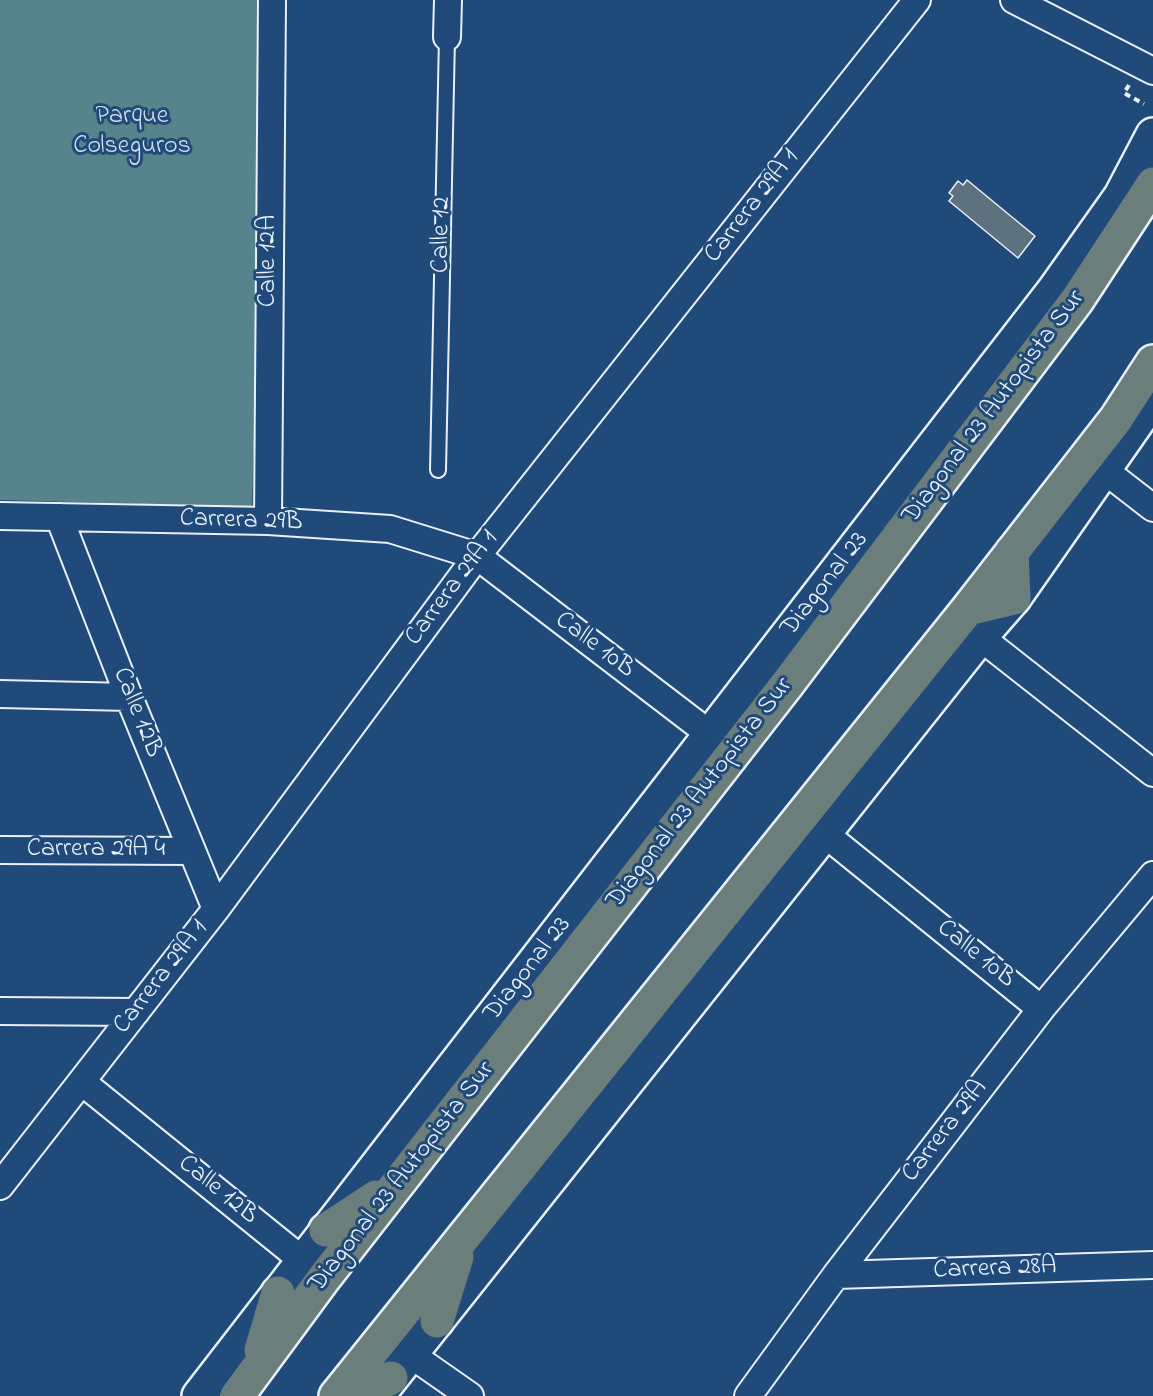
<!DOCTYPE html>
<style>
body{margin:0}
canvas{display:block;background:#1f4a7a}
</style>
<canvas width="1153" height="1396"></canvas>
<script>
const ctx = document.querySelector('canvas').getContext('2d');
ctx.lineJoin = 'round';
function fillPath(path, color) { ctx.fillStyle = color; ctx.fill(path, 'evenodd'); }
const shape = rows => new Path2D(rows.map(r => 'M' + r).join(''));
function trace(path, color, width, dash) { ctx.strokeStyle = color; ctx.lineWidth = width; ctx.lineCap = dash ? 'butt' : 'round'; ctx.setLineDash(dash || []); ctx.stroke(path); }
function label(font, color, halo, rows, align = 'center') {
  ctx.font = font + ' "Indie Flower",sans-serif'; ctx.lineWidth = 6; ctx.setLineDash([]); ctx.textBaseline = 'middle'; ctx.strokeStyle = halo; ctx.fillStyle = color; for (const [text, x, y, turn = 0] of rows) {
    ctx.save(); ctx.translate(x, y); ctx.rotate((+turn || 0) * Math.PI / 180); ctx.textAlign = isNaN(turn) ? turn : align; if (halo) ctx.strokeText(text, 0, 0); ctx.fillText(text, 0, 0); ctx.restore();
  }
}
fillPath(shape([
 [0,0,268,0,252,507,0,500]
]), '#56838c');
const building = shape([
 [967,180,1035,236,1018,258,949,201,953,196,949,193,958,181,963,185,967,180]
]);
fillPath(building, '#5e717f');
trace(building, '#e8f1f8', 1.5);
const service = shape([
 [438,470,447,37]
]);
const minor = shape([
 [1014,0,1153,71],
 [447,37,448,0],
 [1104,470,1153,508],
 [0,516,268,521,390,529,477,556,711,735],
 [59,517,129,697,216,909],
 [268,521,272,0],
 [980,637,1153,773],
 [0,694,129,697],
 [825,834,1041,1009],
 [0,850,192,851],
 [0,1011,136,1012],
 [82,1082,317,1272],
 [0,1186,216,909,477,556,917,0],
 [836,1275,1153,1265],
 [410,1354,470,1396],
 [748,1396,836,1275,1041,1009,1153,875]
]);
const tertiary = shape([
 [199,1396,1055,289,1121,196,1153,135],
 [377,1396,980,637,1014,598,1153,399]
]);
const primary = shape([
 [968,609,1014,598,1012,552],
 [326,1230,376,1197],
 [437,1321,457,1257],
 [261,1350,278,1293],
 [237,1396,324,1278,788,683,1077,300,1153,184],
 [336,1396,968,609,1116,419,1153,362],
 [357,1396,391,1378]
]);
trace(service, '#e8f1f8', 18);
trace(minor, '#e8f1f8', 30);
trace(tertiary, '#e8f1f8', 38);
trace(primary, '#e8f1f8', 38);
trace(shape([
 [1129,85,1124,93,1144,104]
]), '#e8f1f8', 4, [6, 4.5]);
trace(service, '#1f4a7a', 14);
trace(minor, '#1f4a7a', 26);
trace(tertiary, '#1f4a7a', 33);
trace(primary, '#6c7e7c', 33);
label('26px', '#d2e0e8', '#1f4a7a', [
 ["Parque",132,118],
 ["Colseguros",132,148]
]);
label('26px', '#e8f1f8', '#1f4a7a', [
 ["Carrera 29A 1",753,207,-52],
 ["Calle 12",443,235,-89],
 ["Calle 12A",270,261,-90],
 ["Diagonal 23 Autopista Sur",995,408,-53],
 ["Carrera 29B",241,522,2],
 ["Diagonal 23",826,585,-52],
 ["Carrera 29A 1",453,589,-53],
 ["Calle 10B",594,646,37],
 ["Calle 12B",136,713,68],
 ["Diagonal 23 Autopista Sur",701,794,-52],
 ["Carrera 29A 4",96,851],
 ["Calle 10B",975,955,39],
 ["Diagonal 23",529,970,-52],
 ["Carrera 29A 1",162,978,-52],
 ["Carrera 29A",946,1132,-52],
 ["Diagonal 23 Autopista Sur",403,1178,-52],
 ["Calle 12B",217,1191,39],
 ["Carrera 28A",995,1270,-2]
]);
</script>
